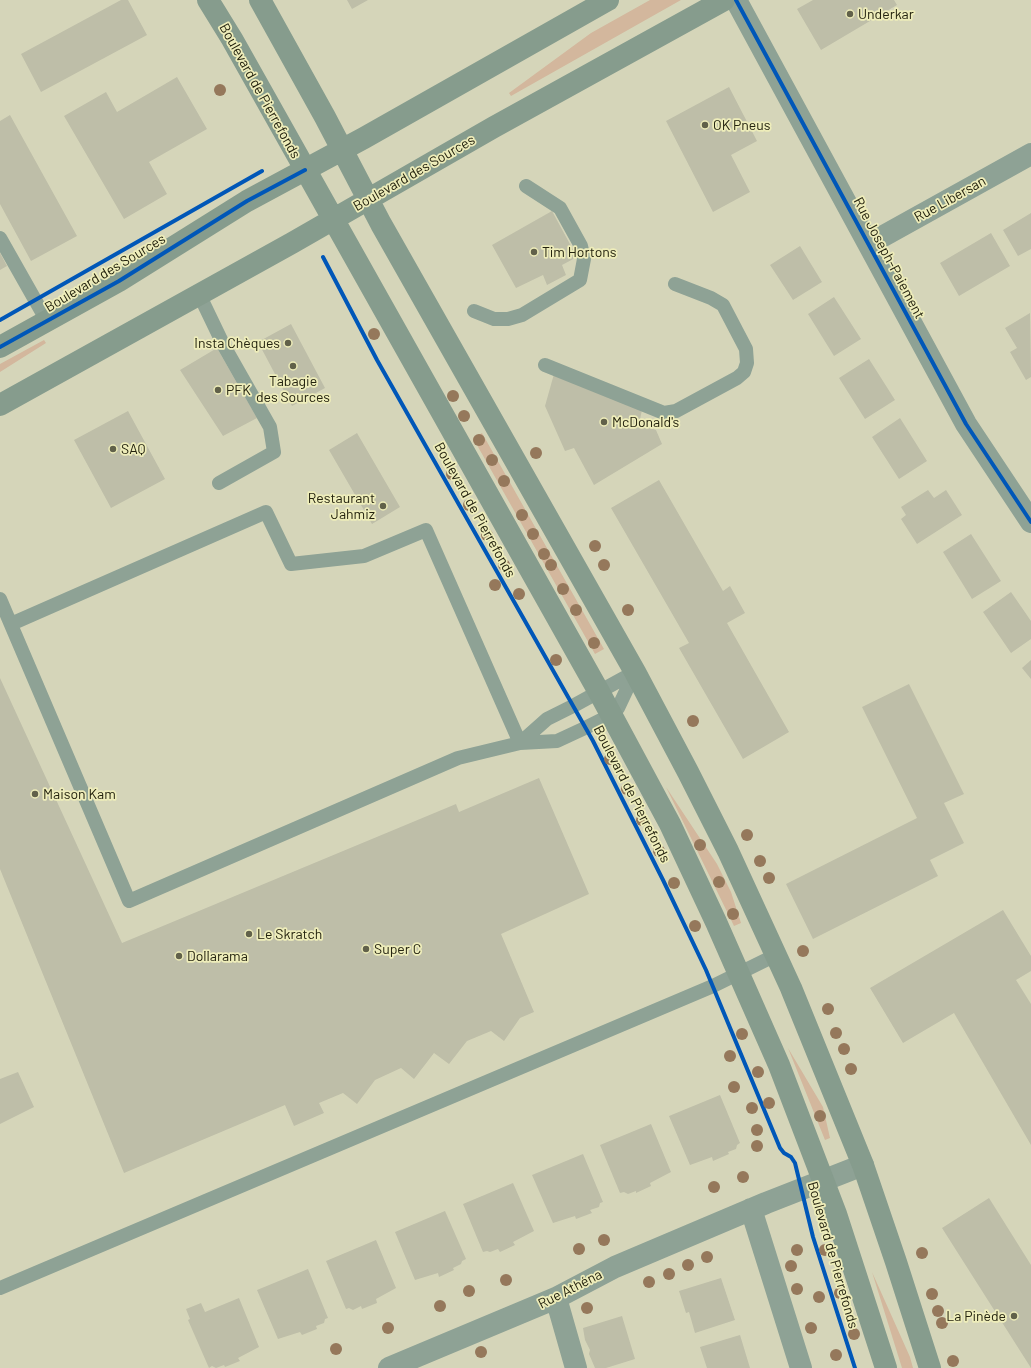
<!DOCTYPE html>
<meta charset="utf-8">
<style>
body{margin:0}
canvas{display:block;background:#d5d5b9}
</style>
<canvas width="1031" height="1368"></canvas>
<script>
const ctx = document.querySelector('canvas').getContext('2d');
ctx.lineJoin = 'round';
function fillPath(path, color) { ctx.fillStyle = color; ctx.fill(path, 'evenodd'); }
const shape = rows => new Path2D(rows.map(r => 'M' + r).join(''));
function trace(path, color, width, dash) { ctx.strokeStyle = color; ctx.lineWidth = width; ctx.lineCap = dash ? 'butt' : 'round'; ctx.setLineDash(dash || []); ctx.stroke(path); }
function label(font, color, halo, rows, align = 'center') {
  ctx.font = font + ' Barlow,sans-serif'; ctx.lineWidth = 3.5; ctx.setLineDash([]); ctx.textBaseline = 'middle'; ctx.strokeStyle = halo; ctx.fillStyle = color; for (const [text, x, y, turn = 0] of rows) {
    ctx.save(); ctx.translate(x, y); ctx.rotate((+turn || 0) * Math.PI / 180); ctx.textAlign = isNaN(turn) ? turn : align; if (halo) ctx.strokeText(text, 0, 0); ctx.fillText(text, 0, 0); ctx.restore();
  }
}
fillPath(shape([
 [650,0,681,0,511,96,509,93,591,33],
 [44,340,46,343,0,372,0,364],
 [482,433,604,649,595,654,473,438],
 [666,787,717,864,731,892,741,923,734,926],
 [788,1048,823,1107,830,1138,825,1140],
 [872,1272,910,1357,913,1368,902,1368]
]), '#d3b79d');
fillPath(shape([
 [121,0,128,0,147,35,41,92,21,54],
 [347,0,368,0,352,9],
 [813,0,894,0,897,5,821,50,797,9],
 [177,77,207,129,149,162,167,194,124,219,64,116,106,92,117,112],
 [729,87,757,141,731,155,750,192,713,212,666,121],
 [10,115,77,236,31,261,0,204,0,121],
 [552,211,577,257,562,265,566,275,547,285,543,275,516,288,492,245],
 [1031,213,1031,249,1018,256,1003,230],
 [991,233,1010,266,959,296,940,263],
 [800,246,822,282,793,300,770,265],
 [0,253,7,266,0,270],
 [834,297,861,339,834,356,808,314],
 [1030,313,1031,377,1026,380,1010,352,1017,348,1005,328],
 [291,324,325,388,292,406,258,342],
 [217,348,257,418,223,436,180,370],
 [869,359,895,400,865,419,839,378],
 [554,374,642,410,639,424,656,430,662,444,594,485,574,448,565,451,545,406],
 [128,411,165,479,111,508,74,440],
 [900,418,927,461,899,479,872,437],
 [357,433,400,507,372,524,329,450],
 [659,480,723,591,730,586,745,613,727,623,789,732,743,759,679,648,689,643,611,508],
 [928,490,934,498,946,490,962,515,917,544,901,519,906,515,901,507],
 [971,534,1001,581,972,599,943,552],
 [1011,592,1031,621,1031,639,1011,653,983,612],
 [1031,660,1031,679,1022,668],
 [0,678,122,943,456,804,459,812,539,778,589,894,501,934,534,1012,520,1018,504,1041,491,1031,467,1041,449,1064,434,1053,414,1079,401,1068,375,1080,357,1104,343,1093,319,1103,324,1113,294,1126,285,1105,124,1173,0,869],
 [909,684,964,794,944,803,964,843,930,860,938,876,813,939,786,884,917,818,862,707],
 [1003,910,1031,956,1031,971,1016,980,1031,1004,1031,1145,954,1013,903,1043,870,988],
 [18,1072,34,1107,0,1124,0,1079],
 [720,1095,740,1143,737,1145,736,1149,728,1152,729,1154,713,1161,712,1157,690,1165,669,1116],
 [651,1124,671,1172,650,1183,651,1186,636,1193,636,1191,628,1194,624,1192,620,1193,600,1145],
 [583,1154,603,1202,600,1203,599,1207,590,1210,592,1213,576,1219,575,1216,553,1223,532,1175],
 [513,1183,534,1231,513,1242,515,1245,500,1252,498,1249,490,1252,487,1251,483,1252,463,1204],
 [989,1198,1031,1265,1031,1368,942,1228],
 [445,1211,466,1259,462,1261,461,1264,453,1268,454,1270,439,1277,438,1273,415,1280,395,1232],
 [376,1240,396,1288,376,1299,377,1303,362,1309,361,1306,353,1310,349,1308,346,1309,326,1261],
 [308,1269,328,1318,325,1319,324,1323,316,1326,317,1329,302,1335,300,1332,278,1339,257,1290],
 [721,1278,735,1320,695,1333,689,1312,686,1313,679,1291],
 [239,1298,259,1347,238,1358,240,1361,225,1367,224,1365,216,1368,212,1366,209,1368,188,1320,190,1319,186,1309,201,1303,205,1312],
 [622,1316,635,1359,606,1368,595,1368,589,1354,590,1350,585,1340,583,1328],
 [740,1335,750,1368,707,1368,700,1347]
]), '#bebea8');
trace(shape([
 [0,238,47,321],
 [199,294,224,346,270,427,274,452,219,483],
 [474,311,494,319,508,319,522,315,580,280,584,259,581,246,560,208,526,186],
 [545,365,664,413,676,411,737,378,744,372,747,363,746,349,723,305,711,298,675,284],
 [0,599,129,901,458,758,520,743,557,741,585,728,611,715,618,708,635,672],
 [11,624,266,512,291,564,364,556,426,530,520,743],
 [520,743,547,719,573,706,635,672],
 [0,1288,713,986,776,955]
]), '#8ea295', 14);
trace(shape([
 [736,0,966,424,1031,522],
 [869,244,1031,154],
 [751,1209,801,1368],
 [556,1298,576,1368],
 [389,1368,556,1298,615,1267,766,1203,863,1165]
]), '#8ea295', 22);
trace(shape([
 [208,0,232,39,599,692,670,824,716,922,779,1065,836,1214,886,1368],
 [260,0,325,117,381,224,635,672,688,772,728,851,791,988,863,1165,896,1262,930,1368],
 [0,347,119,281,247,201,364,138,608,0],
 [0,405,292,243,494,127,724,0]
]), '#869c8d', 22);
trace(shape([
 [736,0,966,424,1031,522],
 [323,257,377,360,593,741,663,880,706,970,780,1148,784,1153,791,1157,795,1163,813,1237,855,1368],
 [0,320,262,171],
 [0,347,119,281,247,201,305,170]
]), '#0057b8', 4);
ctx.fillStyle = '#95785b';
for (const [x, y] of [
 [220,90],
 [374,334],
 [453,396],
 [464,416],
 [479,440],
 [536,453],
 [492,460],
 [452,474],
 [504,481],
 [469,505],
 [522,515],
 [533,534],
 [487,535],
 [595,546],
 [544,554],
 [504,565],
 [551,565],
 [604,565],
 [495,585],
 [563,589],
 [519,594],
 [576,610],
 [628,610],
 [594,643],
 [556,660],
 [693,721],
 [610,759],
 [627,789],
 [642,820],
 [747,835],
 [700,845],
 [659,851],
 [760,861],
 [769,878],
 [719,882],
 [674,883],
 [733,914],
 [695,926],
 [803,951],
 [828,1009],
 [836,1033],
 [742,1034],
 [844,1049],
 [730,1056],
 [851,1069],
 [758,1072],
 [734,1087],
 [769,1103],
 [752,1108],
 [820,1116],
 [757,1130],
 [757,1146],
 [743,1177],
 [714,1187],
 [604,1240],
 [579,1249],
 [797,1250],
 [825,1250],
 [922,1253],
 [707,1257],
 [688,1265],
 [791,1266],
 [669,1274],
 [506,1280],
 [649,1282],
 [797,1289],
 [469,1291],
 [840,1293],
 [932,1294],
 [819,1297],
 [440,1306],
 [587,1308],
 [938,1311],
 [942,1323],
 [388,1328],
 [811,1328],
 [854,1334],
 [336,1349],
 [481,1352],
 [836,1355],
 [953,1361]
]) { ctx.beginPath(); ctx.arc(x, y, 6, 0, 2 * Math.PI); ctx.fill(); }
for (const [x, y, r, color] of [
 [850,14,4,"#61614a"],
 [705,125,4,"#61614a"],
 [534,252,4,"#61614a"],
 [288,343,4,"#61614a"],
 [293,366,4,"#61614a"],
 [218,390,4,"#61614a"],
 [604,422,4,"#61614a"],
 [113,449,4,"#61614a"],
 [383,506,4,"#61614a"],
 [35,794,4,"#61614a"],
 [249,934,4,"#61614a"],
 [366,949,4,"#61614a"],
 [179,956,4,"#61614a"],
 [1014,1316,4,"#61614a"]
]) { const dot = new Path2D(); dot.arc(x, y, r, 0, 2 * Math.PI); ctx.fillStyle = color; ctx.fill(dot); trace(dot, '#eeedba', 1.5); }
label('14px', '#23220e', '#eeedba', [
 ["Underkar",858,14],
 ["OK Pneus",713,125],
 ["Tim Hortons",542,252],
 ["Insta Chèques",280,343,"right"],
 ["Tabagie",293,381,"center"],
 ["des Sources",293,397,"center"],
 ["PFK",226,390],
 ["McDonald's",612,422],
 ["SAQ",121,449],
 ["Restaurant",375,498,"right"],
 ["Jahmiz",375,514,"right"],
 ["Maison Kam",43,794],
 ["Le Skratch",257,934],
 ["Super C",374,949],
 ["Dollarama",187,956],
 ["La Pinède",1006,1316,"right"]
], 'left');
label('14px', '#23220e', '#eeedba', [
 ["Boulevard de Pierrefonds",260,91,61],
 ["Boulevard des Sources",414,173,-30],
 ["Rue Libersan",950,199,-29],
 ["Rue Joseph-Paiement",889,258,62],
 ["Boulevard des Sources",105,273,-31],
 ["Boulevard de Pierrefonds",475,510,61],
 ["Boulevard de Pierrefonds",632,794,63],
 ["Boulevard de Pierrefonds",833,1255,74],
 ["Rue Athéna",570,1289,-27]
]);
</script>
